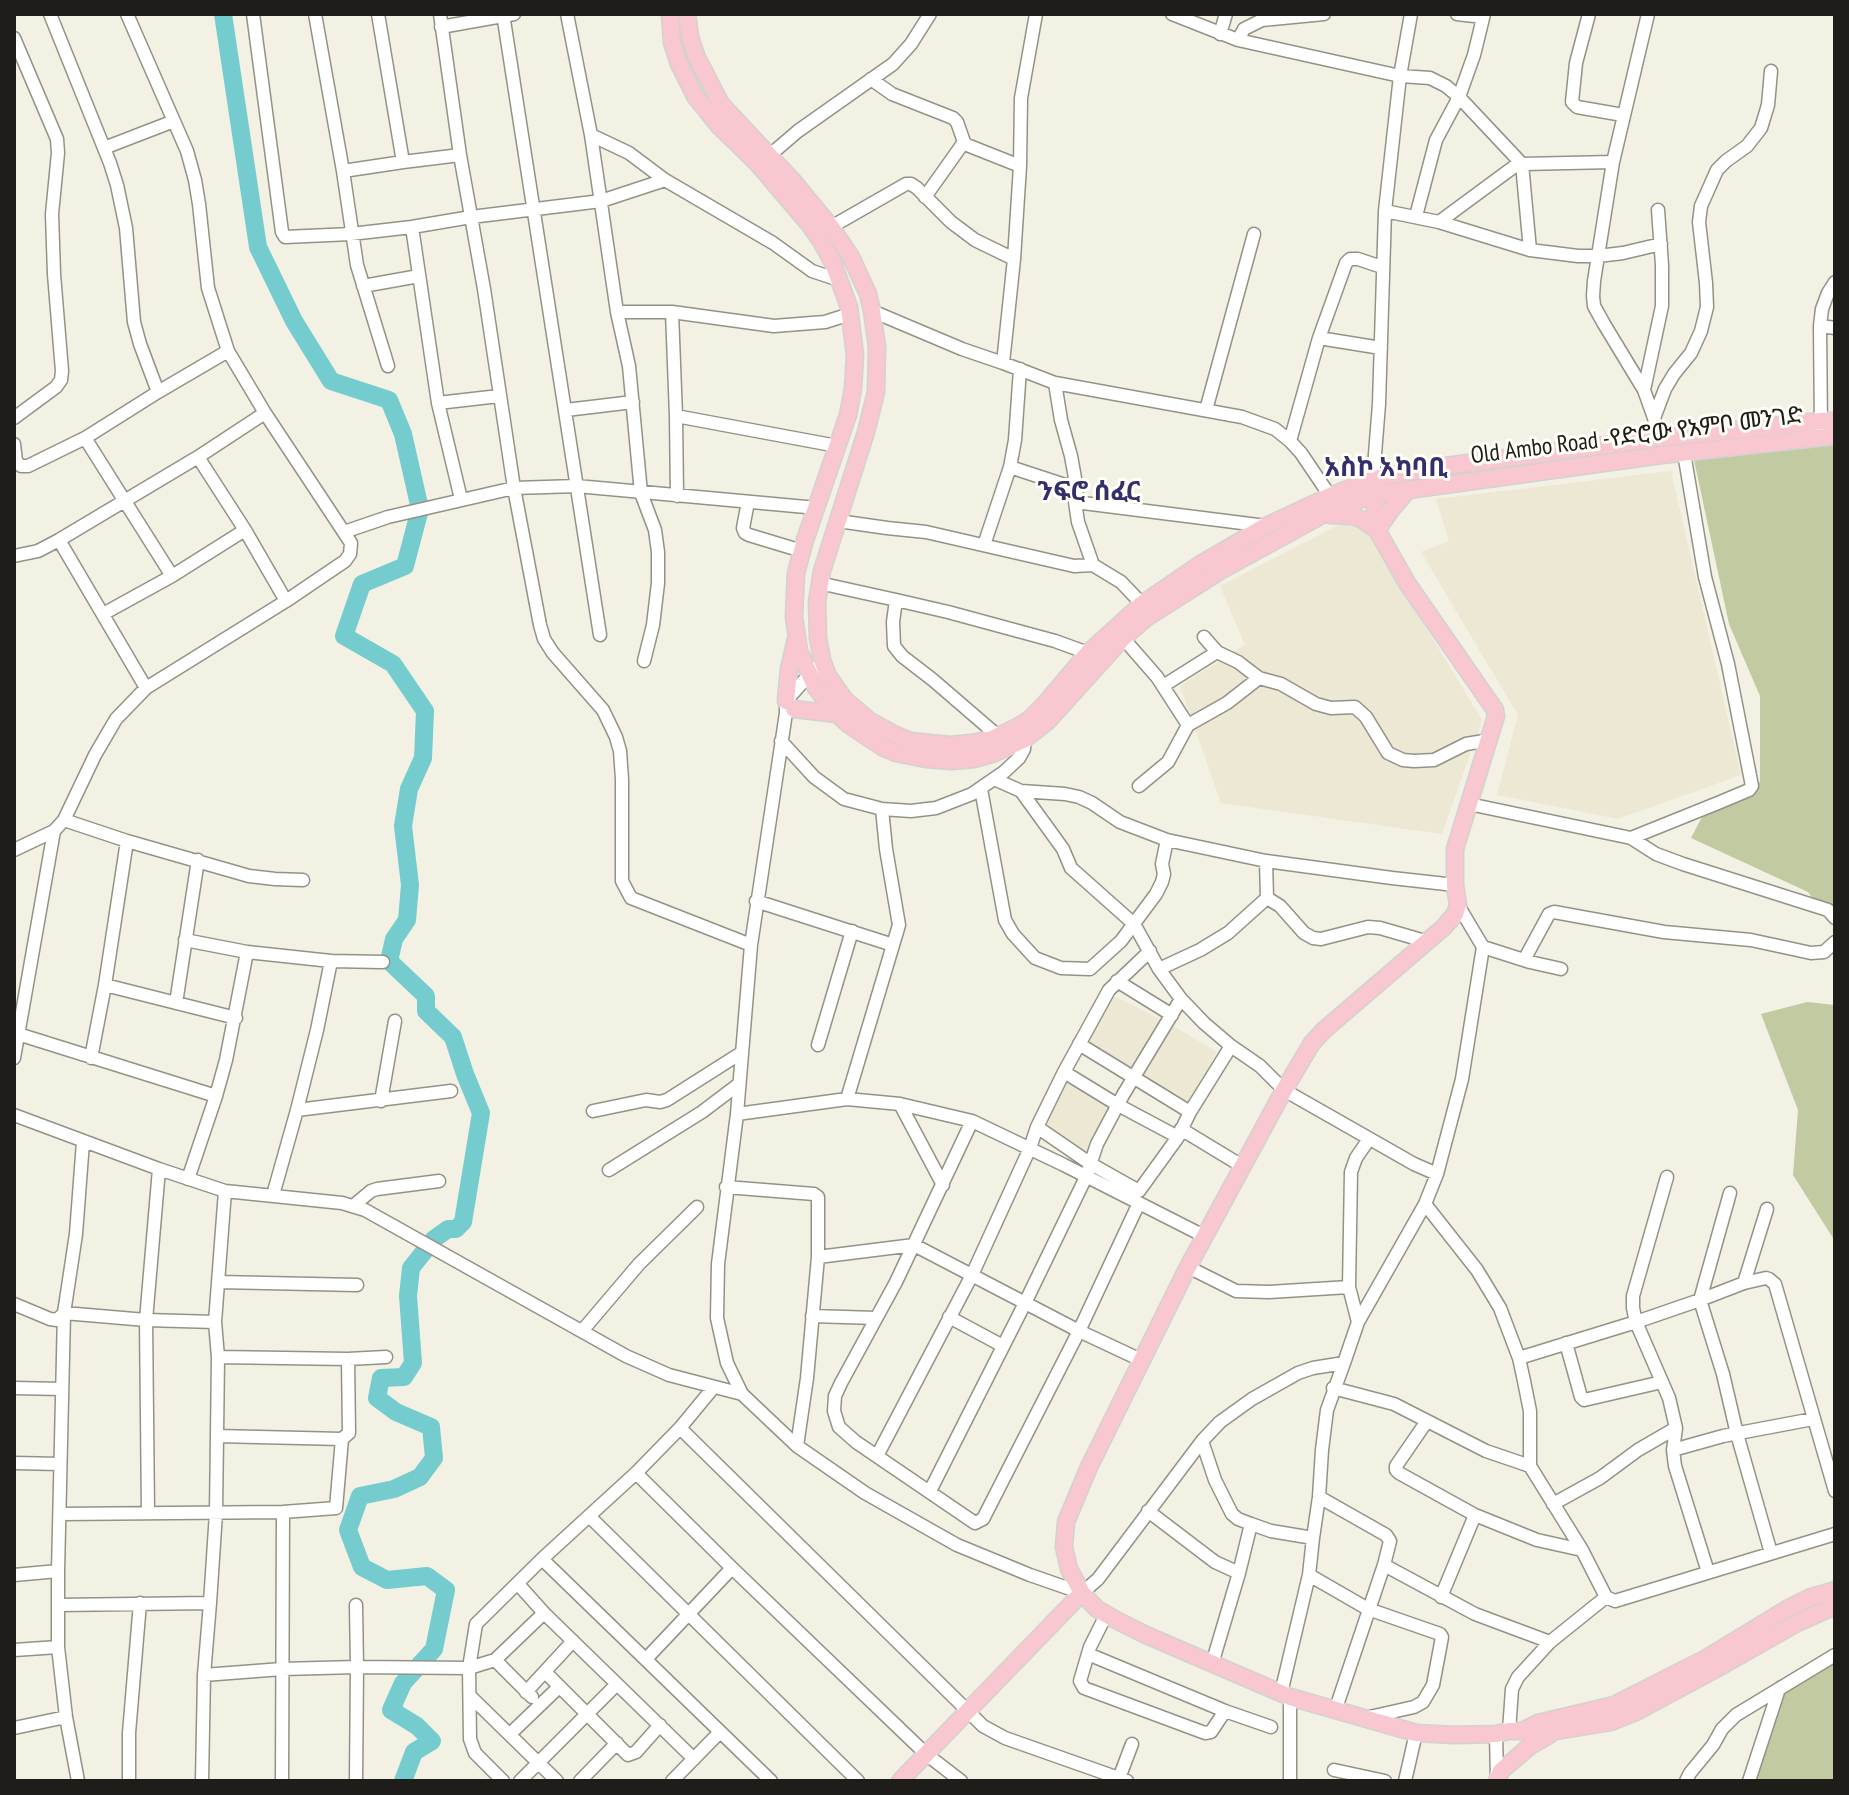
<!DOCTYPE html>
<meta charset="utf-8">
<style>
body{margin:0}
#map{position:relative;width:1849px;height:1795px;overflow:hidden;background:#f3f0e4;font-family:"PT Sans Narrow",sans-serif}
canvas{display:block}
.frame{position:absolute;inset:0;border:16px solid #1f1d19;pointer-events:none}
</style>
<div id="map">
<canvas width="1849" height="1795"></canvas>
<div class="frame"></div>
</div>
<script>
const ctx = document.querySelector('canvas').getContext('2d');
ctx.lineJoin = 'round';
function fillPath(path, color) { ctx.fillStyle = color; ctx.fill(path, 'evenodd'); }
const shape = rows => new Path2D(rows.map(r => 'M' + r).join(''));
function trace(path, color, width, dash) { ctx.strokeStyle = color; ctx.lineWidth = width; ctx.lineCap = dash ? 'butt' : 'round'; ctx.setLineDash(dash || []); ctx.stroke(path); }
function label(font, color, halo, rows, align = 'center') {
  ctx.font = font + ' "PT Sans Narrow","Noto Sans Ethiopic",sans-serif'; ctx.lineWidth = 6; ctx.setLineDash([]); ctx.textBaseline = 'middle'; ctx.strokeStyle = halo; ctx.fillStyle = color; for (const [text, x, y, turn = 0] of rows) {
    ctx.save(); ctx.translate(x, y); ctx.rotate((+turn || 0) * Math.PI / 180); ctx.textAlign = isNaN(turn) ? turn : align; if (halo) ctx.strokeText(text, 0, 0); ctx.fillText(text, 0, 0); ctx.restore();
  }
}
fillPath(shape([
 [1671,471,1741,775,1618,819,1497,795,1518,715,1421,552,1449,541,1436,499],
 [1358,515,1482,720,1442,834,1221,803,1180,686,1245,645,1220,586],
 [1114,996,1162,1020,1135,1069,1087,1041],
 [1170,1024,1217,1052,1188,1101,1143,1075],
 [1064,1081,1111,1107,1085,1161,1036,1135]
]), '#ede8d4');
fillPath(shape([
 [1835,443,1835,927,1808,892,1691,838,1703,815,1760,782,1760,696,1729,624,1694,460,1771,449],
 [1807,1002,1835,1005,1835,1238,1833,1238,1793,1175,1798,1110,1761,1014],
 [1835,1661,1835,1781,1753,1781,1776,1681]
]), '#c1caa1');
trace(shape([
 [223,14,258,247,294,321,331,381,389,400,403,434,420,509,405,566,362,584,344,636,393,664,425,711,423,758,409,789,403,826,410,885,407,920,394,939,389,961,426,996,426,1011,453,1037,465,1074,481,1113,463,1222,456,1229,448,1229,434,1239,411,1268,408,1296,413,1363,404,1377,381,1378,377,1398,396,1412,431,1427,434,1458,420,1477,394,1489,360,1496,348,1530,362,1567,387,1580,427,1576,446,1590,434,1649,403,1683,391,1710,417,1726,432,1741,414,1752,403,1781]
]), '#74ccce', 18);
const minor = shape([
 [50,14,110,163,117,185,126,228,134,322,140,344,158,392],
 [253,14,282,232,285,237,351,234,412,227,471,217,601,201,665,180],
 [315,14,343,171,357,265,388,366],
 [440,14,460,155,484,289,514,488,540,625,544,639,553,653,603,710,616,737,620,751,622,779,622,881,631,898,751,945],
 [503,14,600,635],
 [567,14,591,135,617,312,629,366,641,493,655,530,658,552,658,583,653,625,644,661],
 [1172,14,1238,40,1400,76,1430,78,1446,86,1459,97,1522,164,1613,162],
 [1457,14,1483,17],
 [1589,14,1576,63,1572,102,1577,107,1623,115],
 [1648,14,1613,162,1594,281,1593,296,1594,306,1604,324,1644,390,1654,418],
 [441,27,514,14],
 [1220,34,1226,14],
 [14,38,57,139,58,153,52,214,54,274,62,371,61,380,56,387,14,418],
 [1238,40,1244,29,1262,20,1324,14],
 [871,79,892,94,953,118,957,122,964,142,967,145,1020,166],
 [591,135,629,153,665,180,773,243,812,271,839,280],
 [104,148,174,121],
 [770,155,798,131,893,64,911,44,930,14],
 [403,162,460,155],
 [1522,164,1530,250],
 [343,171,403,162,378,14],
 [925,197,964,142],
 [1385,211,1439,222,1530,250,1578,256,1598,256,1623,253,1661,244],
 [1416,216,1436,140,1459,97,1474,55,1484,14],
 [1439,222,1519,163],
 [412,227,438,403,461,499],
 [831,227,906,184,911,184,917,188,951,222,975,240,1014,259],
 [363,286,419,276],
 [872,311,962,349,1003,363,1014,259,1020,166,1021,98,1036,14],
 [617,312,672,312,774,326,825,322,850,314],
 [672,312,676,416,677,496],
 [1820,326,1822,309,1828,293,1835,282],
 [1319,338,1346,263,1350,259,1358,259,1382,267],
 [1003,363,1055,383,1061,420,1071,456,1077,489],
 [1055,383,1242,417,1275,429,1290,441,1301,453,1330,496],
 [1644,390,1662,306,1662,265,1658,210],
 [438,403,499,396],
 [566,410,633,402],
 [1206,410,1254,234],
 [676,416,837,446],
 [1821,428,1820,326,1835,328],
 [85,438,172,576],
 [1660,438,1654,418,1665,389,1674,374,1691,353,1701,331,1707,307,1706,283,1699,222,1701,206,1717,170,1726,161,1747,146,1761,128,1768,105,1771,71],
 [1290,441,1319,338,1381,348],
 [14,444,16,461,21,466,28,466,85,438,158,392,228,351],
 [198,457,245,530,286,601],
 [1010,467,1015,440,1020,369],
 [1373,479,1379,404,1385,211,1400,76,1411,14],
 [748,502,743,528,745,533,749,535,802,551],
 [1075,502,1266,526],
 [838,521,887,528,926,532,1074,566,1093,565,1121,582,1142,604],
 [344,532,388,517,514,488,577,486,817,508],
 [59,540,146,688],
 [984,545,1010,467,1077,489,1075,502,1078,522,1093,565],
 [14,556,38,551,59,540,198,457,265,413],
 [819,583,896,600],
 [103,614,172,576,245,530],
 [1204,637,1217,652,1238,662,1259,678,1281,684,1316,704,1331,708,1355,707,1366,717,1388,753,1403,760,1414,761,1434,760,1466,744,1490,740],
 [1123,638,1157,677,1188,725,1168,762,1139,786],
 [1163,686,1217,652],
 [1188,725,1227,703,1259,678],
 [998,736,933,680,902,656,894,646,893,622,896,600,948,612,1055,641,1088,653],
 [781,741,814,777,844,799,882,809],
 [994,779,1021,791,1063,849,1071,868,1134,924,1159,969,1181,999,1204,1023,1231,1046,1260,1066,1284,1090,1414,1164,1437,1174,1425,1204],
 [981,789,1005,920,1013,934,1035,958,1061,968,1090,969,1121,941,1156,894,1162,882,1164,874,1162,864,1167,840],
 [1021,791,1065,794,1079,797,1092,803,1120,822,1167,840,1266,861,1392,878,1455,885],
 [1469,804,1631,838,1656,854,1683,864,1828,910,1835,918],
 [64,820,127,841,249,876,275,879,303,880],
 [1631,838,1718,803,1749,790,1752,786,1728,664,1705,577,1684,453],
 [14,850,54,831,64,820,95,755,116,719,146,688,286,601,345,561,350,554,351,543,265,413,228,351,208,288,199,204,195,180,187,151,127,14],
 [1267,898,1280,906,1304,933,1313,938,1321,939,1368,927,1380,928,1425,941],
 [756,901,893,945],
 [1458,905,1483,947,1530,962,1561,969],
 [185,940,247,952,331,961,383,962],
 [1524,960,1549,914,1554,912,1664,932,1751,940,1811,953,1824,952,1835,942],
 [1159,969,1200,950,1228,933,1267,898,1266,861],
 [1117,981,1172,1015],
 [105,985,236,1018],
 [176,1003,198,860],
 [18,1034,216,1096],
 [1079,1044,1190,1112],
 [818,1045,852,931],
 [14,1058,54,831],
 [91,1058,105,985,127,841],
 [1064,1072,1118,1105,1178,1137],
 [847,1099,899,925,886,849,882,809,911,811,936,808,972,794,1004,772,1019,758,1024,749,1025,739],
 [381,1101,395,1021],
 [900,1104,943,1185],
 [297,1110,451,1091],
 [593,1111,646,1100,660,1102,667,1100,741,1053],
 [737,1114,847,1099,900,1104,972,1121,1064,1165,1204,1236],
 [14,1115,159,1169,225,1191,342,1203,365,1210,626,1356,669,1375,742,1394,797,1446,865,1493,957,1545,1030,1575,1082,1593,1098,1579,1202,1441,1220,1422,1252,1399,1298,1373,1313,1368,1344,1363,1358,1322,1425,1204,1477,1270,1500,1308,1519,1358,1524,1381,1530,1411,1530,1466,1582,1550,1606,1597,1615,1601,1835,1534],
 [972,1121,896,1282,841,1383,835,1396,834,1411,839,1427,856,1442,975,1523,983,1519,1079,1331,1138,1205],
 [1037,1127,1091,1164,1139,1191,1178,1137,1190,1112,1231,1046],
 [1181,1129,1242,1166],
 [609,1170,702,1112,739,1084],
 [1437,1174,1462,1079,1483,947],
 [1667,1177,1633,1296,1633,1308,1636,1322,1669,1398,1676,1428,1673,1450,1723,1436,1813,1419],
 [188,1179,216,1096,226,1060,247,952],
 [726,1187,814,1194,818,1197,818,1257,807,1378,797,1446],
 [1730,1193,1700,1300,1723,1374,1737,1434,1771,1553],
 [273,1195,297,1110,317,1030,331,961],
 [353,1206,371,1191,377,1189,439,1181],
 [818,1257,914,1245,1079,1331,1141,1360],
 [1188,1267,1236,1291,1269,1292,1349,1287],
 [219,1282,357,1285],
 [1744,1283,1767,1209],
 [14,1304,50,1319,57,1320,64,1313,146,1320,215,1322],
 [812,1316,876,1318],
 [949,1317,1003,1346],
 [1358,1322,1349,1287,1351,1172,1356,1158,1369,1139],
 [582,1331,639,1264,697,1207],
 [1566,1343,1581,1397,1584,1400,1662,1382],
 [218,1357,348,1359,386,1357],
 [1519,1358,1636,1322,1700,1300,1744,1283,1766,1278,1769,1279,1775,1284,1835,1491],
 [14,1388,62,1389],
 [1333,1388,1394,1404,1486,1451,1530,1466],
 [742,1394,727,1363,717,1318,718,1264,737,1114,751,945,786,713,786,701,815,668],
 [1427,1421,1396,1466,1396,1470,1399,1473,1475,1515,1537,1540,1582,1550],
 [680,1428,983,1726,1005,1738,1127,1781],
 [217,1436,342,1439,349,1433,348,1359],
 [1202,1441,1215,1480,1232,1514,1238,1519,1251,1524,1271,1531,1313,1538],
 [1673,1450,1675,1466,1708,1572],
 [877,1456,972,1275,1030,1148,1037,1127,1064,1072,1109,990,1150,951],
 [14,1463,60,1464],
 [636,1473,732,1568,926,1754,961,1781],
 [930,1491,1025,1303,1086,1177,1097,1144,1123,1095,1181,999],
 [1319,1497,1386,1535,1390,1541,1384,1565,1335,1711],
 [1553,1504,1600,1478,1638,1450,1676,1428],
 [1148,1511,1215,1562,1239,1573],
 [148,1513,146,1320,159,1169],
 [60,1514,283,1512,336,1508,342,1439],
 [590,1517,858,1781],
 [542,1559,771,1781],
 [1384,1565,1475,1614,1550,1642],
 [14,1575,58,1571],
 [1309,1575,1368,1609,1440,1634,1442,1637,1433,1685,1423,1702,1414,1707,1365,1718],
 [518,1584,544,1613,694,1759],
 [1441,1597,1475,1515],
 [58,1605,210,1603],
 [356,1605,357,1667,469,1668,495,1660,544,1613],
 [1106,1615,1090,1647,1080,1681,1084,1688,1205,1733,1211,1732,1225,1711],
 [14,1650,58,1647],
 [1088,1654,1225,1711,1271,1727],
 [646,1659,732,1568],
 [495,1660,532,1697],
 [1212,1664,1239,1573,1251,1524],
 [545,1672,628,1755,636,1752,660,1725],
 [204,1675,282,1669,357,1667,356,1781],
 [526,1692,573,1641],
 [1281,1693,1309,1575,1313,1538,1319,1497,1322,1450,1327,1410,1344,1363],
 [470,1696,557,1781],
 [1290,1697,1290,1781],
 [14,1728,66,1717],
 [1509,1731,1512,1689,1518,1677,1550,1642,1606,1597],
 [510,1734,559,1687],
 [1496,1734,1497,1779],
 [1334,1770,1385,1781],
 [78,1781,66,1717,58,1647,58,1571,64,1313,76,1234,83,1142],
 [129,1781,129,1733,140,1603],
 [202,1781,204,1675,210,1603,216,1513,218,1357,215,1322,225,1191],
 [282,1781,283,1512],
 [503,1781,475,1753,470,1739,469,1668,476,1624,542,1559,636,1473,680,1428,713,1388],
 [520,1781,617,1684],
 [580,1781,617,1743],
 [672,1781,720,1732],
 [1118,1781,1132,1744],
 [1405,1781,1416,1733],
 [1686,1781,1690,1773,1713,1745,1722,1729,1736,1715,1835,1655],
 [1749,1781,1779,1689]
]);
const major = shape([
 [670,14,672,42,679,64,695,96,719,126,758,164,809,224,821,241,833,263,849,307,855,355,853,389,848,415,805,540,796,573,794,617,799,651,816,688,837,714,848,724,884,748,896,753,926,759,951,761,974,759,995,753,1025,739,1048,721,1123,638,1146,618,1220,571,1324,514,1372,495,1662,455,1835,436],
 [687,14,690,37,697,58,721,104,793,181,831,227,851,257,868,294,872,311,877,347,876,392,866,432,822,571,817,602,818,638,822,660,828,676,845,700,870,721,896,735,910,741,950,745,971,743,992,739,1017,727,1030,719,1044,705,1088,653,1142,604,1199,565,1266,526,1330,496,1373,479,1430,468,1660,438,1821,421,1835,421],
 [1330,515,1353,516,1363,520,1377,530,1391,510,1409,489],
 [786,701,789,669,796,639],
 [794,709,837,714],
 [1082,1593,1097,1609,1116,1620,1146,1635,1290,1697,1416,1733,1454,1735,1496,1734,1509,1731,1522,1731,1539,1734,1611,1722,1636,1712,1716,1669,1797,1623,1835,1606],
 [1522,1731,1538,1723,1614,1705,1703,1660,1787,1609,1811,1597,1835,1590],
 [900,1781,1082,1593,1069,1569,1064,1547,1066,1522,1089,1467,1188,1267,1284,1090,1312,1043,1324,1030,1444,927,1455,914,1458,905,1455,885,1455,849,1496,716,1495,710,1407,583,1377,530,1373,486],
 [1497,1781,1501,1771,1530,1746,1549,1735]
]);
trace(minor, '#949286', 15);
trace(major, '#d2d2d1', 19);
trace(minor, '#fff', 12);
trace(major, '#f8c7d0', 16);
label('24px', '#1f1d19', '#fffef8', [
 ["Old Ambo Road -የድሮው የአምቦ መንገድ",1637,436,-7]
]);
label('bold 26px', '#332f6b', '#fffef8', [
 ["አስኮ አካባቢ",1386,469],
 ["ንፍሮ ሰፈር",1089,493]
]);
</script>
